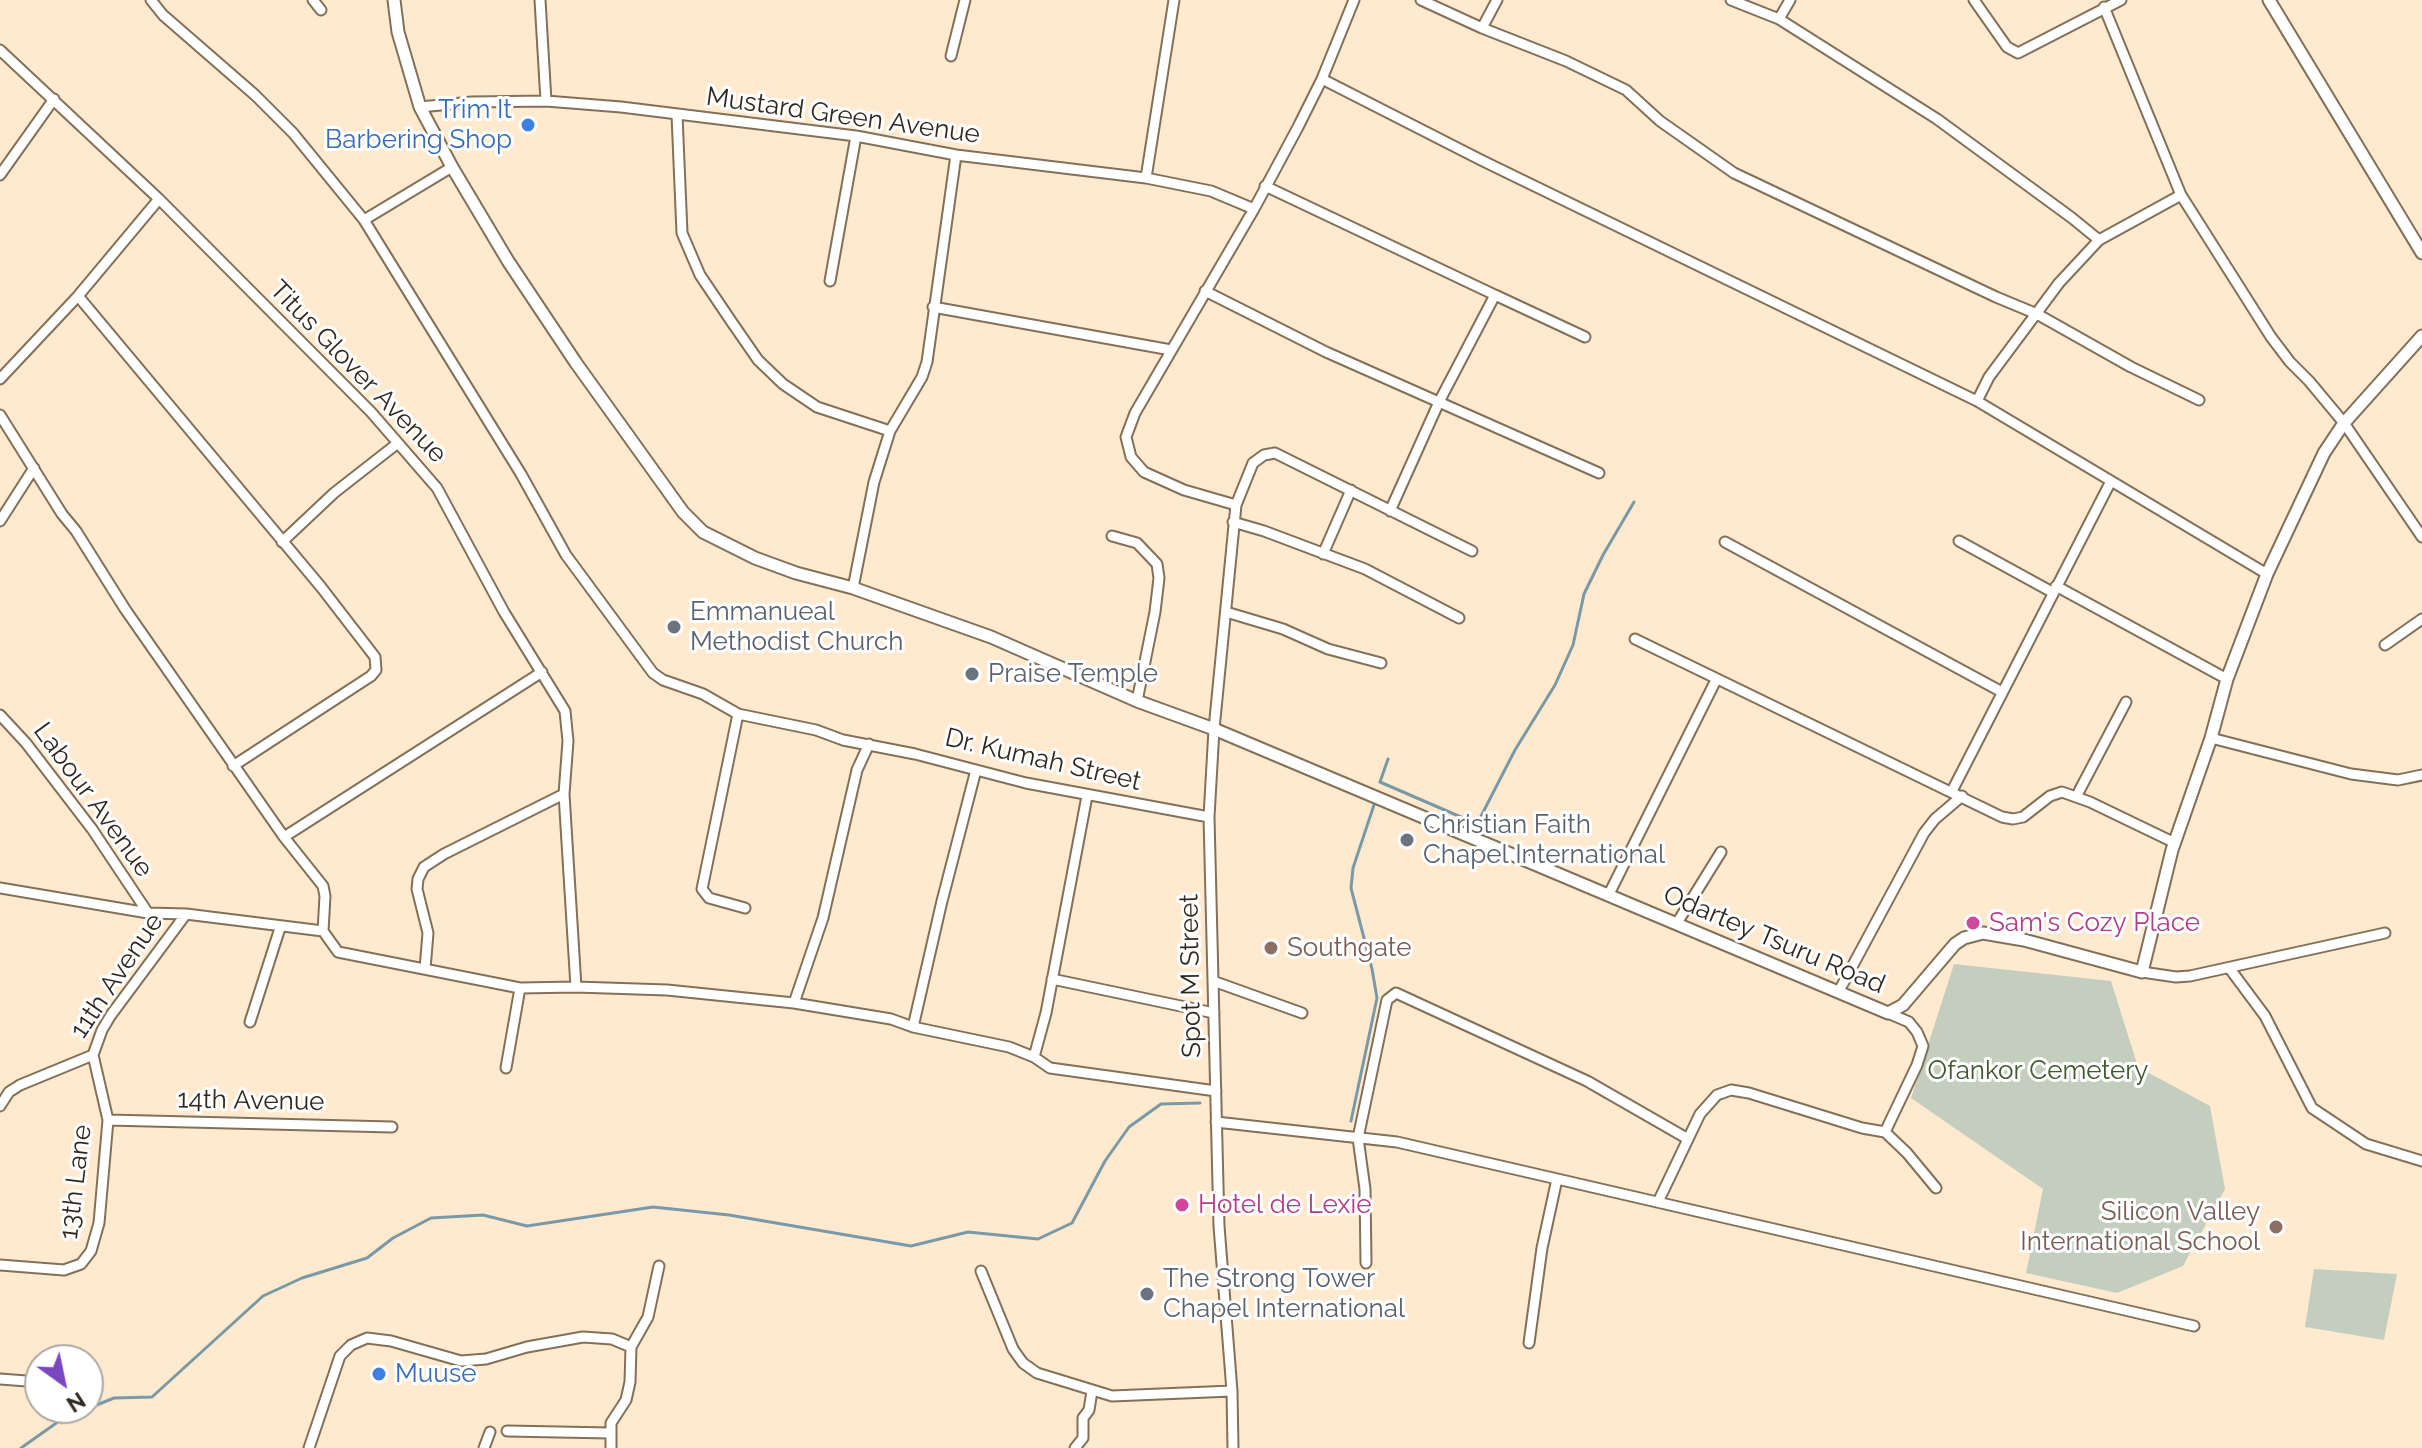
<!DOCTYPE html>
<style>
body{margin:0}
#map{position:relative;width:2422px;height:1448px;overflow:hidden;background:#ffeacf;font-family:Raleway,sans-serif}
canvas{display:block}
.north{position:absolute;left:24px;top:1344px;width:80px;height:80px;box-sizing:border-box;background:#fff;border:2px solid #ada9a5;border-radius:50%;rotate:147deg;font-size:22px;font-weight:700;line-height:32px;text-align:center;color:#31291f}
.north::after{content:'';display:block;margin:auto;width:28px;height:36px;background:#7a48c0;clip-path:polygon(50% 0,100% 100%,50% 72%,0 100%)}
</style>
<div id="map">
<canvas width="2422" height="1448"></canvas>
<div class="north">N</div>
</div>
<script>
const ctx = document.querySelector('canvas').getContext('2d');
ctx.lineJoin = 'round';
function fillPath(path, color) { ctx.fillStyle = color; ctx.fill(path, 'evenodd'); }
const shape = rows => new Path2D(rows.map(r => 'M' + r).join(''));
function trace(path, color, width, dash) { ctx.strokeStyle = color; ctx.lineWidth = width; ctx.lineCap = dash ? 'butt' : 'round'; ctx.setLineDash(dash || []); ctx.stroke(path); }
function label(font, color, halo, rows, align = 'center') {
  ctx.font = font + ' Raleway,sans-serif'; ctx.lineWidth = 6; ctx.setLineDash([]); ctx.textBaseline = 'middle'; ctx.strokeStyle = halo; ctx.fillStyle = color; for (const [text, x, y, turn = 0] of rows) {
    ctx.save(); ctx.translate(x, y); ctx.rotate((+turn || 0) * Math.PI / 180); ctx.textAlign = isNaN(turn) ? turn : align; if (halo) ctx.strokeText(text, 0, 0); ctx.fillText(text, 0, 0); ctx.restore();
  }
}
fillPath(shape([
 [1954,964,2111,981,2138,1067,2210,1106,2225,1189,2183,1266,2117,1293,2026,1273,2043,1189,1911,1098],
 [2314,1269,2397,1274,2384,1340,2305,1327]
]), '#c3cebe');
trace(shape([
 [1388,759,1380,782,1477,824,1515,750,1555,685,1573,645,1584,594,1603,555,1634,502],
 [1351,1121,1377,998,1372,969,1351,888,1353,868,1374,805],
 [21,1448,62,1419,114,1398,152,1397,263,1296,302,1278,367,1258,393,1238,431,1218,483,1215,527,1226,653,1207,729,1215,911,1246,968,1232,1038,1239,1072,1223,1105,1161,1129,1127,1161,1104,1200,1103]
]), '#7999a6', 3);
const minor = shape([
 [151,0,163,15,255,95,293,133,364,220,521,474,566,555,653,673,663,680,703,694,738,714,816,730,843,740,915,754,1026,783,1209,817],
 [313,0,321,10],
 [540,0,546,101],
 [1421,0,1482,28,1566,61,1626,90,1660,121,1734,173,1996,297,2037,314,2131,367,2199,400],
 [1731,0,1779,19,1937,119,2072,218,2099,240,2181,195],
 [1974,0,2007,47,2018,53,2121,0],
 [2104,7,2181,195,2271,337,2290,362,2309,381,2344,423,2422,537],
 [1779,19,1790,0],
 [1482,28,1497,0],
 [0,50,159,199,371,412,437,488,504,612,565,711,568,741,564,794,576,987],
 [951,56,965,0],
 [1322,79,1483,161,1977,401,2267,574],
 [420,107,472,102,546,101,621,107,856,136,956,155,1146,178,1211,191,1254,209],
 [677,115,682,233,700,275,731,321,758,360,783,384,817,407,890,431],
 [0,175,54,99],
 [1146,178,1174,0],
 [1265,186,1495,295,1439,402,1390,511],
 [364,220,452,167],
 [830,281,856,136],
 [1205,291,1326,352,1599,473],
 [1495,295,1585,337],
 [78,296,321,587,375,657,376,670,371,676,233,766],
 [933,307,1171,350],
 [0,379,78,296,159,199],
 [1977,401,1989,377,2059,283,2099,240],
 [0,415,62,514,76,531,125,609,284,837,323,886,325,896,323,931,338,952,520,988,576,987,667,990,794,1003,891,1019,913,1027,1009,1047,1034,1057,1046,1013,1087,796],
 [1236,505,1184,490,1144,472,1131,457,1126,437,1135,413,1254,209,1298,127,1322,79,1354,0],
 [0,521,34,468],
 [1233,522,1264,531,1365,569,1459,618],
 [1112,536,1137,543,1157,564,1159,578,1155,612,1137,701],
 [1959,541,2052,592],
 [282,542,334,493,398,443],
 [1725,542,2002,692],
 [1323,554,1351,490],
 [2056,586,2227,679],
 [853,588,874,482,890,431,922,377,927,362,956,155],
 [1226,612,1283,629,1328,649,1381,663],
 [1635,639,2002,817,2013,819,2023,817,2050,796,2062,792,2090,802,2175,843],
 [2385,645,2422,619],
 [738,714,702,889,709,898,745,908],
 [0,715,26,743,92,829,148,913],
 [2211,738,2351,774,2398,780,2422,775],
 [1952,791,2111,481],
 [2076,797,2126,702],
 [284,837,542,672],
 [0,888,148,913,186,914,323,931],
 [1609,894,1716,680],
 [1677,923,1721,852],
 [425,969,428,933,417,889,418,879,424,867,444,854,564,794],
 [2230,969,2265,1016,2312,1108,2366,1144,2422,1161],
 [2142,972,2176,977,2190,976,2385,933],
 [1052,979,1214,1013],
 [1213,981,1302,1013],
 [1839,991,1924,833,1935,819,1962,796],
 [794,1003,823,918,857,770,869,744],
 [250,1022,280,928],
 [913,1027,942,901,976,770],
 [1034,1057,1050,1068,1216,1091],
 [506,1068,520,988],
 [0,1106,9,1092,20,1085,93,1055,102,1030,111,1015,186,914],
 [108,1120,392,1127],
 [1216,1122,1397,1142,2194,1326],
 [1885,1132,1917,1065,1923,1046,1917,1032,1909,1022,1888,1013],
 [1658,1202,1700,1114,1717,1095,1731,1090,1749,1093,1862,1128,1885,1132,1907,1153,1936,1188],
 [1366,1263,1365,1189,1358,1138,1387,1000,1396,993,1587,1081,1688,1139],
 [0,1265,64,1270,81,1264,91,1251,99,1223,108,1120,93,1055],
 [981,1271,1013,1349,1023,1363,1037,1373,1112,1396,1232,1391],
 [1529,1343,1542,1248,1557,1179],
 [0,1379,40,1382],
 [507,1431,610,1433],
 [309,1448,340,1356,351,1345,367,1338,391,1341,461,1361,486,1359,527,1347,583,1337,612,1339,631,1347],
 [484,1448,490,1432],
 [611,1448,611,1423,626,1400,630,1382,631,1347,648,1317,659,1266],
 [1075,1448,1083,1438,1083,1418,1089,1410,1092,1391],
 [1233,1448,1232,1391,1219,1226,1209,817,1214,729,1236,505,1253,463,1264,455,1275,453,1472,551]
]);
const tertiary = shape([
 [394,0,398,32,420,107,452,167,508,261,576,363,683,512,703,532,755,558,796,573,853,588,991,637,1137,701,1214,729,1888,1013,1903,1005,1955,944,1964,938,1983,933,2024,940,2142,972,2172,850,2211,738,2227,679,2267,574,2324,453,2344,423,2422,336],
 [2269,0,2422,253]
]);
trace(minor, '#827058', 13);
trace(tertiary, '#827058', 15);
trace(minor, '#fff', 9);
trace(tertiary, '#fff', 11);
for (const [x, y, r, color] of [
 [528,125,8,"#3f7fe0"],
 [674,627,8,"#6b7280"],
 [972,674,8,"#6b7280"],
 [1407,840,8,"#6b7280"],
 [1973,923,8,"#d1479c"],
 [1271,948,8,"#8d6e63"],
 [1182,1205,8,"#d1479c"],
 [2276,1227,8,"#8d6e63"],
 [1147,1294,8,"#6b7280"],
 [379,1374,8,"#3f7fe0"]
]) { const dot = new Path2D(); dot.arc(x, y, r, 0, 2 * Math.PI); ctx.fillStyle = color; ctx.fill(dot); trace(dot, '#fff', 3); }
label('26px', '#366cbe', '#fff', [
 ["Trim It",512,110],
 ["Barbering Shop",512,140],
 ["Muuse",395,1374,"left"]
], 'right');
label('26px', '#31291f', '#fff', [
 ["Mustard Green Avenue",843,116,8],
 ["Titus Glover Avenue",358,372,46],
 ["Dr. Kumah Street",1043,760,13],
 ["Labour Avenue",93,800,54],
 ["Odartey Tsuru Road",1774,940,23],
 ["11th Avenue",117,976,-56],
 ["Spot M Street",1191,976,-91],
 ["14th Avenue",251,1101,1],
 ["13th Lane",76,1182,-83]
]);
label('26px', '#5b616d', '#fff', [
 ["Emmanueal",690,612],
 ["Methodist Church",690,642],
 ["Praise Temple",988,674],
 ["Christian Faith",1423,825],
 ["Chapel International",1423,855],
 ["The Strong Tower",1163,1279],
 ["Chapel International",1163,1309]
], 'left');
label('26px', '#b23c85', '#fff', [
 ["Sam's Cozy Place",1989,923],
 ["Hotel de Lexie",1198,1205]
], 'left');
label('26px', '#785e54', '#fff', [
 ["Southgate",1287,948],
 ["Silicon Valley",2260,1212,"right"],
 ["International School",2260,1242,"right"]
], 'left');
label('26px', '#405930', '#fff', [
 ["Ofankor Cemetery",2038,1071]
]);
</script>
